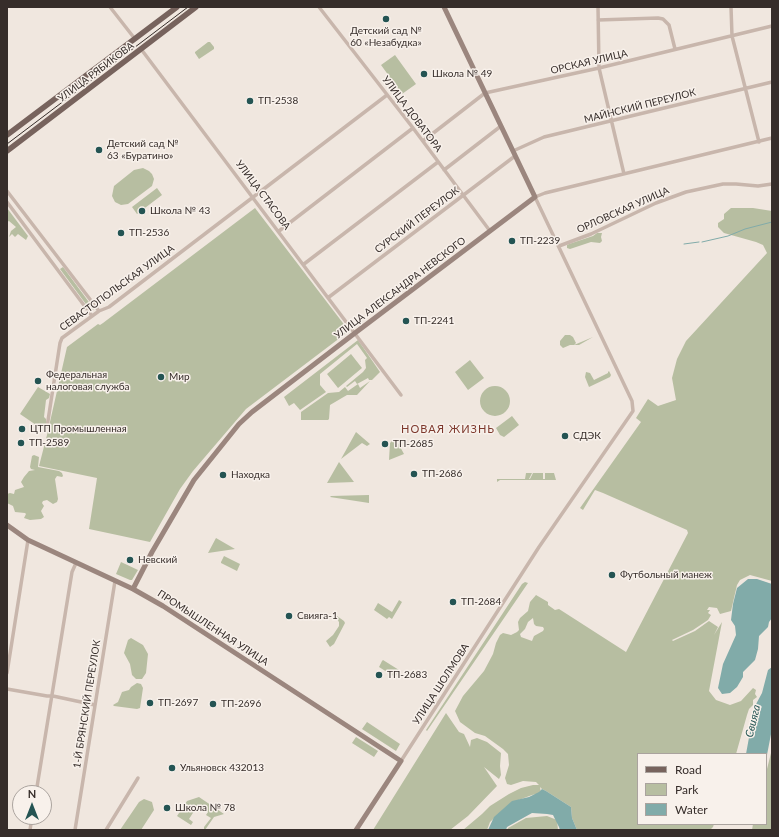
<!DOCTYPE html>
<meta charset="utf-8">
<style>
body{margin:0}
#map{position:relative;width:779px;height:837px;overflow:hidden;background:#f0e7df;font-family:Lato,sans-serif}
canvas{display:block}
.frame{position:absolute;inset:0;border:8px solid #362d2a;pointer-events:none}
.legend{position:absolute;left:637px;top:753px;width:130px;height:72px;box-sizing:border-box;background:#f8f1eb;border:1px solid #aaa39e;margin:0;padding:5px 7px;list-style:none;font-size:12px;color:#362d2a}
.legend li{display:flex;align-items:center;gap:8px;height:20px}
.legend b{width:20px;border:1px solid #aaa39e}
.north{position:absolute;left:12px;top:785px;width:40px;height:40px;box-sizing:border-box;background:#f8f1eb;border:1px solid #aaa39e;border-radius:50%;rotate:0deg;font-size:11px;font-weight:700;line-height:16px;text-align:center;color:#362d2a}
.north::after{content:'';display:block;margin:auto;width:14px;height:18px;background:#245453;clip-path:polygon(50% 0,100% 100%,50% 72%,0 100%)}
</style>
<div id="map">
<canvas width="779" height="837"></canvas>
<div class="frame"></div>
<ul class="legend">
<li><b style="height:5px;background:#77635d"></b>Road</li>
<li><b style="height:11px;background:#b7bea1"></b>Park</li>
<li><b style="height:11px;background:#81aba9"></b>Water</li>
</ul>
<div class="north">N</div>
</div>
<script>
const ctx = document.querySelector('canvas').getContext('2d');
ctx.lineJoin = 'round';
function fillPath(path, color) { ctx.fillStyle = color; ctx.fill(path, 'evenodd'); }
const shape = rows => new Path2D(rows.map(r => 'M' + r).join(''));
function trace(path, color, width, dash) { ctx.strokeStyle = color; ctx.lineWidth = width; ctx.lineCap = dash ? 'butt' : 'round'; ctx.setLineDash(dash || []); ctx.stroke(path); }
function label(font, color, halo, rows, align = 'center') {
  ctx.font = font + ' Lato,sans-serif'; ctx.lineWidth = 3; ctx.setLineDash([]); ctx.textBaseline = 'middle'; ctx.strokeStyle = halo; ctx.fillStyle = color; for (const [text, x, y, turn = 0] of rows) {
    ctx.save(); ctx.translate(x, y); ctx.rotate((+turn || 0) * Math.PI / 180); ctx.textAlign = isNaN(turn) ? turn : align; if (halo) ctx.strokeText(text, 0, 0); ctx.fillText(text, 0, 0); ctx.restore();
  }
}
fillPath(shape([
 [208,42,210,42,214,47,214,49,199,59,195,53,195,52],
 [395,55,416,84,402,94,381,65],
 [143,168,149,171,152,174,154,179,152,186,128,204,121,205,115,202,112,196,114,186,134,170],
 [157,188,162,195,137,214,132,207],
 [7,208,28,236,26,240,18,234,15,237,12,234,9,237,11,231,16,227,9,221,7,222],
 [255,208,349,331,246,409,193,471,180,489,150,542,89,529,97,478,39,466,47,435,67,347,98,324,100,325,103,323],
 [731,208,753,208,772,211,772,581,750,575,740,580,737,585,731,611,720,614,717,608,709,607,707,610,710,610,708,613,711,615,708,620,693,630,672,640,673,641,695,631,709,621,718,627,714,635,722,622,709,691,716,700,730,705,741,701,753,688,756,690,755,694,757,697,753,700,753,705,749,709,747,715,736,754,638,754,638,824,714,824,713,827,710,830,577,830,572,818,571,807,546,791,542,789,540,787,541,793,532,795,516,801,503,810,490,822,487,830,463,830,482,814,490,806,509,794,521,788,533,785,539,785,536,782,523,781,511,785,507,784,505,778,509,765,508,754,503,749,485,736,475,733,460,722,455,711,463,696,484,671,493,654,496,643,500,635,503,633,511,635,517,632,519,630,518,622,520,618,528,611,530,602,536,595,548,602,548,605,555,610,559,609,626,652,688,533,687,530,603,493,595,490,583,510,580,508,641,422,636,418,648,399,658,406,676,400,672,378,677,359,686,341,767,253,763,245,756,242,724,233,718,227,718,223,724,219,724,214],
 [533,618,534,624,536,626,543,627,544,629,543,631,534,636,532,641,521,637,520,634,525,629,528,622],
 [597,233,602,233,601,237,602,241,600,243,591,242,570,249,567,248,567,245,569,244,593,236],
 [63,267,94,309,91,311,60,269],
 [565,335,570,335,573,337,576,343,574,345,593,337,579,345,570,345,563,348,560,345,560,341],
 [358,340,380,372,372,380,369,380,368,378,357,384,355,381,347,387,346,386,363,372,366,368,365,360,367,358,357,344,320,374,320,385,326,392,300,410,294,403,289,406,284,397],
 [351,354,362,368,338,388,327,374],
 [470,360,484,378,468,390,455,372],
 [609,371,611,375,610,377,589,387,585,377,586,372,590,373,594,380,608,373,608,372],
 [370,381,357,395,347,395,330,405,329,419,328,420,301,420,301,412,328,393,339,392,345,387,348,391,358,384,360,388],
 '480 401a15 15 0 1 1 30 0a15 15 0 1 1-30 0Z',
 [38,387,50,394,49,398,46,400,44,417,46,419,46,425,42,427,39,427,20,414],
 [512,416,519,425,504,437,500,435,496,428],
 [356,432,370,444,367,446,362,443,341,459],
 [392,441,398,443,404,454,389,460,390,443],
 [34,455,39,457,38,467,59,471,62,473,63,476,62,477,57,476,55,479,58,499,57,502,53,504,47,500,43,501,42,503,44,506,41,511,44,517,41,519,30,520,24,518,26,514,25,513,15,512,13,506,7,503,7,494,10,493,14,494,15,490,24,487,21,482,24,477,29,471,35,470,31,469,30,467,32,456],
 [339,462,354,482,327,483],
 [526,473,532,473,529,479,530,479,533,473,543,473,543,479,545,479,545,473,554,473,556,480,500,480,497,482,497,479,525,479],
 [369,495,369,503,330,497,331,496],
 [216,538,235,549,208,553],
 [224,556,240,564,237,571,221,563,221,562],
 [121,562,138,570,132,580,130,580,116,574],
 [525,582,528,583,427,731,426,730,522,584],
 [399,600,402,602,392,619,389,617,387,619,374,610,378,603,392,612],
 [337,616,344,621,345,623,334,644,330,647,326,641,333,635,339,626,339,622,336,618],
 [131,638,143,645,148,654,146,673,142,679,136,679,132,675,130,664,124,653,128,640],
 [383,660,399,670,395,677,379,667,382,661],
 [137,683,141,684,143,688,140,708,137,709,114,706,113,705,118,702,122,692,129,690,131,687],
 [446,713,459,732,464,734,470,747,471,740,477,738,487,742,501,753,500,766,501,775,499,779,484,767,497,786,468,816,450,830,373,830],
 [367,722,400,744,396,751,362,729],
 [356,737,378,751,374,757,352,743],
 [772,749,772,830,752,830,753,824,766,824,766,773],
 [199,797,224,814,214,817,205,830,204,830,204,827,211,818,206,815,208,812,198,805,189,819,193,822,191,825,177,816,187,801],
 [144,799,152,802,154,810,141,830,120,830,139,802],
 [547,816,557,820,558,830,507,830,508,828,526,818]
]), '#b7bea1');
fillPath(shape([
 [748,579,757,579,772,584,772,618,769,622,768,627,759,636,758,649,755,660,743,672,743,677,737,687,730,693,722,694,718,688,723,664,736,635,735,626,731,620,733,604,737,588],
 [772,667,772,729,766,760,766,754,746,754,752,721,751,719,754,716,755,706,762,693,768,670],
 [542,789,546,791,571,807,572,818,577,830,560,830,559,827,553,815,547,814,532,813,507,827,506,830,488,830,494,817,512,801,529,797,539,792]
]), '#81aba9');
trace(shape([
 [702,242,728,236,745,229,772,222],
 [684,244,699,242]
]), '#81aba9', 1);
trace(shape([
 [110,7,135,39],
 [319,7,413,128,490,231],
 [598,7,599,68,624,174],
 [731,7,732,36,759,142],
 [598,20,658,18,663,19,669,25,675,49],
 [141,49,401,395],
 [423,141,485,93,599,68,772,26],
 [513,151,544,137,772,82],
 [444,170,501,126],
 [7,191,99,311],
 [7,202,92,316],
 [279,231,413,128],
 [559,246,591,234,656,203,686,192,723,184,736,184,758,186,772,184],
 [304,264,438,162],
 [329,297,515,156],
 [47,427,60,343,62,338,99,311,109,307,387,95],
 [7,673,28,540],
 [7,689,47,696,53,696,95,705],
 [401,761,539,547,633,411,632,401,535,197,545,193,772,138],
 [36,793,72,572,76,563],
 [30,830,32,817],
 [75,830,115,581],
 [106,830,138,778]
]), '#c8b6ac', 3.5);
trace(shape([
 [7,525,28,540,133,589,163,606,401,761,356,830],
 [133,589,152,552,194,480,239,424,252,412,355,333,535,197,444,7]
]), '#9b867e', 5);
trace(shape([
 [7,135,177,7],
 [7,151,196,7]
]), '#77635d', 5.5);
trace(shape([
 [7,144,188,7]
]), '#362d2a', 1);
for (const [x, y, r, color] of [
 [386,19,4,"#245453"],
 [424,74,4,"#245453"],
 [250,101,4,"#245453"],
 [99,150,4,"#245453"],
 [142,211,4,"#245453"],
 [121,233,4,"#245453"],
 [512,241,4,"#245453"],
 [406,321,4,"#245453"],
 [161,377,4,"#245453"],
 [38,381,4,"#245453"],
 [22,429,4,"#245453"],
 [565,436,4,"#245453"],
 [21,443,4,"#245453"],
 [385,444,4,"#245453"],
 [414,474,4,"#245453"],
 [223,475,4,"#245453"],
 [130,560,4,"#245453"],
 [612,575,4,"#245453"],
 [453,602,4,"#245453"],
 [289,616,4,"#245453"],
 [379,675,4,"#245453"],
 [150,703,4,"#245453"],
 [213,704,4,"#245453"],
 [172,768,4,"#245453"],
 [167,808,4,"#245453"]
]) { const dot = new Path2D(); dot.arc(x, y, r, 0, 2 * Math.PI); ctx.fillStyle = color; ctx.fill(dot); trace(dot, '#f8f1eb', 1.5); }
label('10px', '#362d2a', '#f8f1eb', [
 ["Детский сад №",386,31,"center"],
 ["60 «Незабудка»",386,43,"center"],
 ["Школа № 49",432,74],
 ["ТП-2538",258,101],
 ["Детский сад №",107,144],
 ["63 «Буратино»",107,156],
 ["Школа № 43",150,211],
 ["ТП-2536",129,233],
 ["ТП-2239",520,241],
 ["ТП-2241",414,321],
 ["Федеральная",46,375],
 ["налоговая служба",46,387],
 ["Мир",169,377],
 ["ЦТП Промышленная",30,429],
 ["СДЭК",573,436],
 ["ТП-2589",29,443],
 ["ТП-2685",393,444],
 ["ТП-2686",422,474],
 ["Находка",231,475],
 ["Невский",138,560],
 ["Футбольный манеж",620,575],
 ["ТП-2684",461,602],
 ["Свияга-1",297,616],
 ["ТП-2683",387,675],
 ["ТП-2697",158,703],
 ["ТП-2696",221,704],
 ["Ульяновск 432013",180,768],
 ["Школа № 78",175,808]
], 'left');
label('10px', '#362d2a', '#f8f1eb', [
 ["ОРСКАЯ УЛИЦА",589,62,-13],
 ["УЛИЦА РЯБИКОВА",96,72,-37],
 ["МАЙНСКИЙ ПЕРЕУЛОК",640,106,-14],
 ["УЛИЦА ДОВАТОРА",412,114,53],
 ["УЛИЦА СТАСОВА",263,195,53],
 ["ОРЛОВСКАЯ УЛИЦА",623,210,-24],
 ["СУРСКИЙ ПЕРЕУЛОК",417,220,-37],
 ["СЕВАСТОПОЛЬСКАЯ УЛИЦА",117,288,-36],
 ["УЛИЦА АЛЕКСАНДРА НЕВСКОГО",400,288,-37],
 ["ПРОМЫШЛЕННАЯ УЛИЦА",213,628,33],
 ["УЛИЦА ШОЛМОВА",441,684,-57],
 ["1-Й БРЯНСКИЙ ПЕРЕУЛОК",87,704,-81]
]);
ctx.letterSpacing = '1px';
label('11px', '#7d382c', '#f8f1eb', [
 ["НОВАЯ ЖИЗНЬ",448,429]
]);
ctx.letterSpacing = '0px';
label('italic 11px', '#245453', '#f8f1eb', [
 ["Свияга",753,721,-76]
]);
</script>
